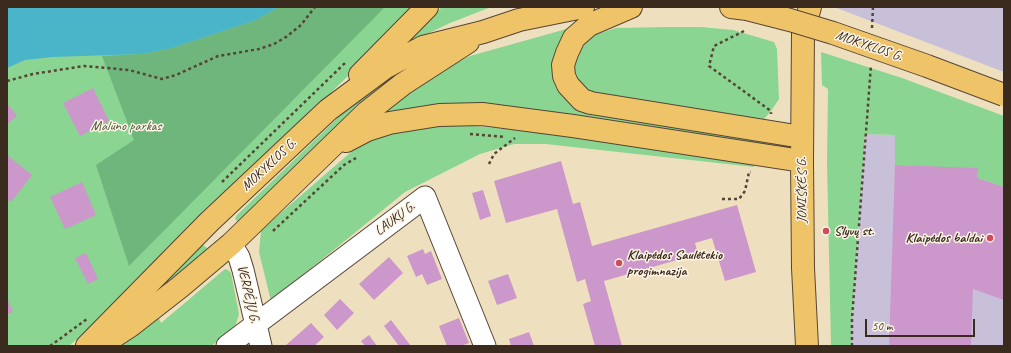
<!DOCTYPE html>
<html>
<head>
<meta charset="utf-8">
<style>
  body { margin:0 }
  #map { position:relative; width:1011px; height:353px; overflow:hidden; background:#eee0bf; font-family:Caveat,sans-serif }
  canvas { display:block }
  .frame { position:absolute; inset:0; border:8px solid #3b2a1e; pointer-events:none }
  .scale { position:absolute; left:865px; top:319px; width:110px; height:18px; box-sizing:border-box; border:2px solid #3b2a1e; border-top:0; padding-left:5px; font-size:12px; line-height:14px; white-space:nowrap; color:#3b2a1e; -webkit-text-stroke:3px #fcf5e5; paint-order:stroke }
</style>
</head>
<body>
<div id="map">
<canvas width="1011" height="353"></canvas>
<div class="frame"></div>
<div class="scale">50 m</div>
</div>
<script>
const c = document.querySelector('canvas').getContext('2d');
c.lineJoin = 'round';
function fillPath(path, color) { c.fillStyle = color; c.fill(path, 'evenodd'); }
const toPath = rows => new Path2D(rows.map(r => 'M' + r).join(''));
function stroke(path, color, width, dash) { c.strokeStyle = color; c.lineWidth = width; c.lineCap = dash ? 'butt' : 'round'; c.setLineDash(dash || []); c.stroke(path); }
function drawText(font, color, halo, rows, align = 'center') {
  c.font = font + ' Caveat,sans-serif'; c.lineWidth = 3; c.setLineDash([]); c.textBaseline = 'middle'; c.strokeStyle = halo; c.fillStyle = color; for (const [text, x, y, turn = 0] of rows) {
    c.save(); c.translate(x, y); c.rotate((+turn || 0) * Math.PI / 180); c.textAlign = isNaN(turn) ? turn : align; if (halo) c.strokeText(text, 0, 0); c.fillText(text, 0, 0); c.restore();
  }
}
fillPath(toPath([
  [834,7,1004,7,1004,72],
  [865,134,896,135,895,165,978,168,1004,187,1004,346,852,346,852,319]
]), '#c8c0d8');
fillPath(toPath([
  [7,7,418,7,107,313,69,346,7,346],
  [442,7,491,7,450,23,408,43,421,27],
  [668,27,701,27,733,30,774,42,777,49,779,99,771,111,764,119,595,98,574,80,572,59,575,50,594,35,616,28],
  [570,28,561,40,555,54,562,89,768,139,767,144,549,115,383,116,382,109,429,77,470,56],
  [821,52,902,78,1004,116,1004,187,977,178,978,169,895,165,895,135,865,134,852,319,852,346,831,346,827,163,828,89,822,85],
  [414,65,377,89,238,222,235,219,237,215,348,108,388,76],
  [446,123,515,130,752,161,754,167,546,144,514,144,480,154,405,192,271,301,259,252,261,230,366,139],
  [200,243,207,248,207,251,142,307,138,304],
  [225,269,228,270,231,273,239,314,234,330,211,346,121,346,158,316,161,323]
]), '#8ad592');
fillPath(toPath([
  [279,7,385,7,129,266,96,165,134,140,102,56,142,54,172,48,256,20]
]), '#6fb67c');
fillPath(toPath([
  [7,7,279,7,256,20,172,48,142,54,52,57,25,60,7,68]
]), '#4ab4c8');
fillPath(toPath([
  [93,88,109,121,80,136,63,103],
  [7,103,17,116,7,124],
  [7,155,32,175,11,202,7,199],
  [561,161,573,204,580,202,592,246,737,205,756,272,725,281,712,238,695,243,698,254,604,281,622,346,595,346,583,304,591,301,585,279,577,282,557,209,506,223,494,181],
  [895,165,978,168,977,178,1004,187,1004,300,973,289,971,346,889,346],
  [82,182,96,215,65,229,50,197],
  [483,190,491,216,480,220,472,193],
  [423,249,425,254,431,251,442,279,427,285,422,274,416,277,407,256],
  [86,253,98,279,88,284,75,258],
  [389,257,403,273,374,300,359,284],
  [508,274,517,298,497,305,488,281],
  [7,298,13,312,7,314],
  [340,299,354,313,337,330,324,315],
  [459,318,469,343,461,346,447,346,439,326],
  [391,320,411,346,399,346,384,326],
  [311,323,324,337,314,346,288,346,286,345],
  [529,332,534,346,511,346,509,339],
  [369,335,377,346,365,346,361,341]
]), '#cc97ca');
const minor = toPath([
  [231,244,239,257,243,270,261,346],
  [227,346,425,197,485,346]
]);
const major = toPath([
  [631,7,589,25,574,38,567,53,563,65,564,76,568,85,582,100,591,103,802,137],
  [731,7,747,9],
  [360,75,427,7],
  [346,141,367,130,389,123,439,115,482,114,573,126,802,161],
  [101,345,130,326,180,287,231,244,366,113,403,84,468,42],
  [87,346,209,222,328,110,386,67,423,47,483,32,519,20,583,7],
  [807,346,803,268,802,161,803,33,810,7]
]);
stroke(minor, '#564536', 23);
stroke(major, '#564536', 24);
stroke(toPath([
  [872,28,873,7],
  [744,31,714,46,709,66,771,111,771,114],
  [7,81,33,74,84,66,129,70,162,79,176,75,218,56,259,49,274,44,286,37,301,25,315,7],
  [470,134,505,137],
  [489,164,494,154,515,138],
  [222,182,345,63],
  [722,199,739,199,745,191,749,172,751,172],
  [273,231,344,165,356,158],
  [50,346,87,319],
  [852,346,852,319,871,65]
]), '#564536', 2.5, [3, 3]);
stroke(minor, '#fff', 21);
stroke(major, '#efc469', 22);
const majorBridge = toPath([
  [747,9,790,20,833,33,927,66,1004,95]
]);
stroke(majorBridge, '#564536', 24, []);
stroke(majorBridge, '#efc469', 22);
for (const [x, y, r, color] of [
  [826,231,4,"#d1495b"],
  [990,238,4,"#d1495b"],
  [619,263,4,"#d1495b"]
]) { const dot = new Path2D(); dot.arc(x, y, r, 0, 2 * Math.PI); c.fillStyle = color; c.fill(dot); stroke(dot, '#fcf5e5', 1.5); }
drawText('14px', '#3b2a1e', '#fcf5e5', [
  ["MOKYKLOS G.",869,46,19],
  ["MOKYKLOS G.",269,165,-43],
  ["JONIŠKĖS G.",802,190,-90],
  ["LAUKŲ G.",395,219,-37],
  ["VERPĖJŲ G.",248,294,77]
]);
drawText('14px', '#4f553b', '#fcf5e5', [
  ["Malūno parkas",126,126]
]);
drawText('bold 14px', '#3b2a1e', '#fcf5e5', [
  ["Slyvų st.",834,231],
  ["Klaipėdos baldai",982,238,"right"],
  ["Klaipėdos Saulėtekio",627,255],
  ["progimnazija",627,271]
], 'left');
</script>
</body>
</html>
